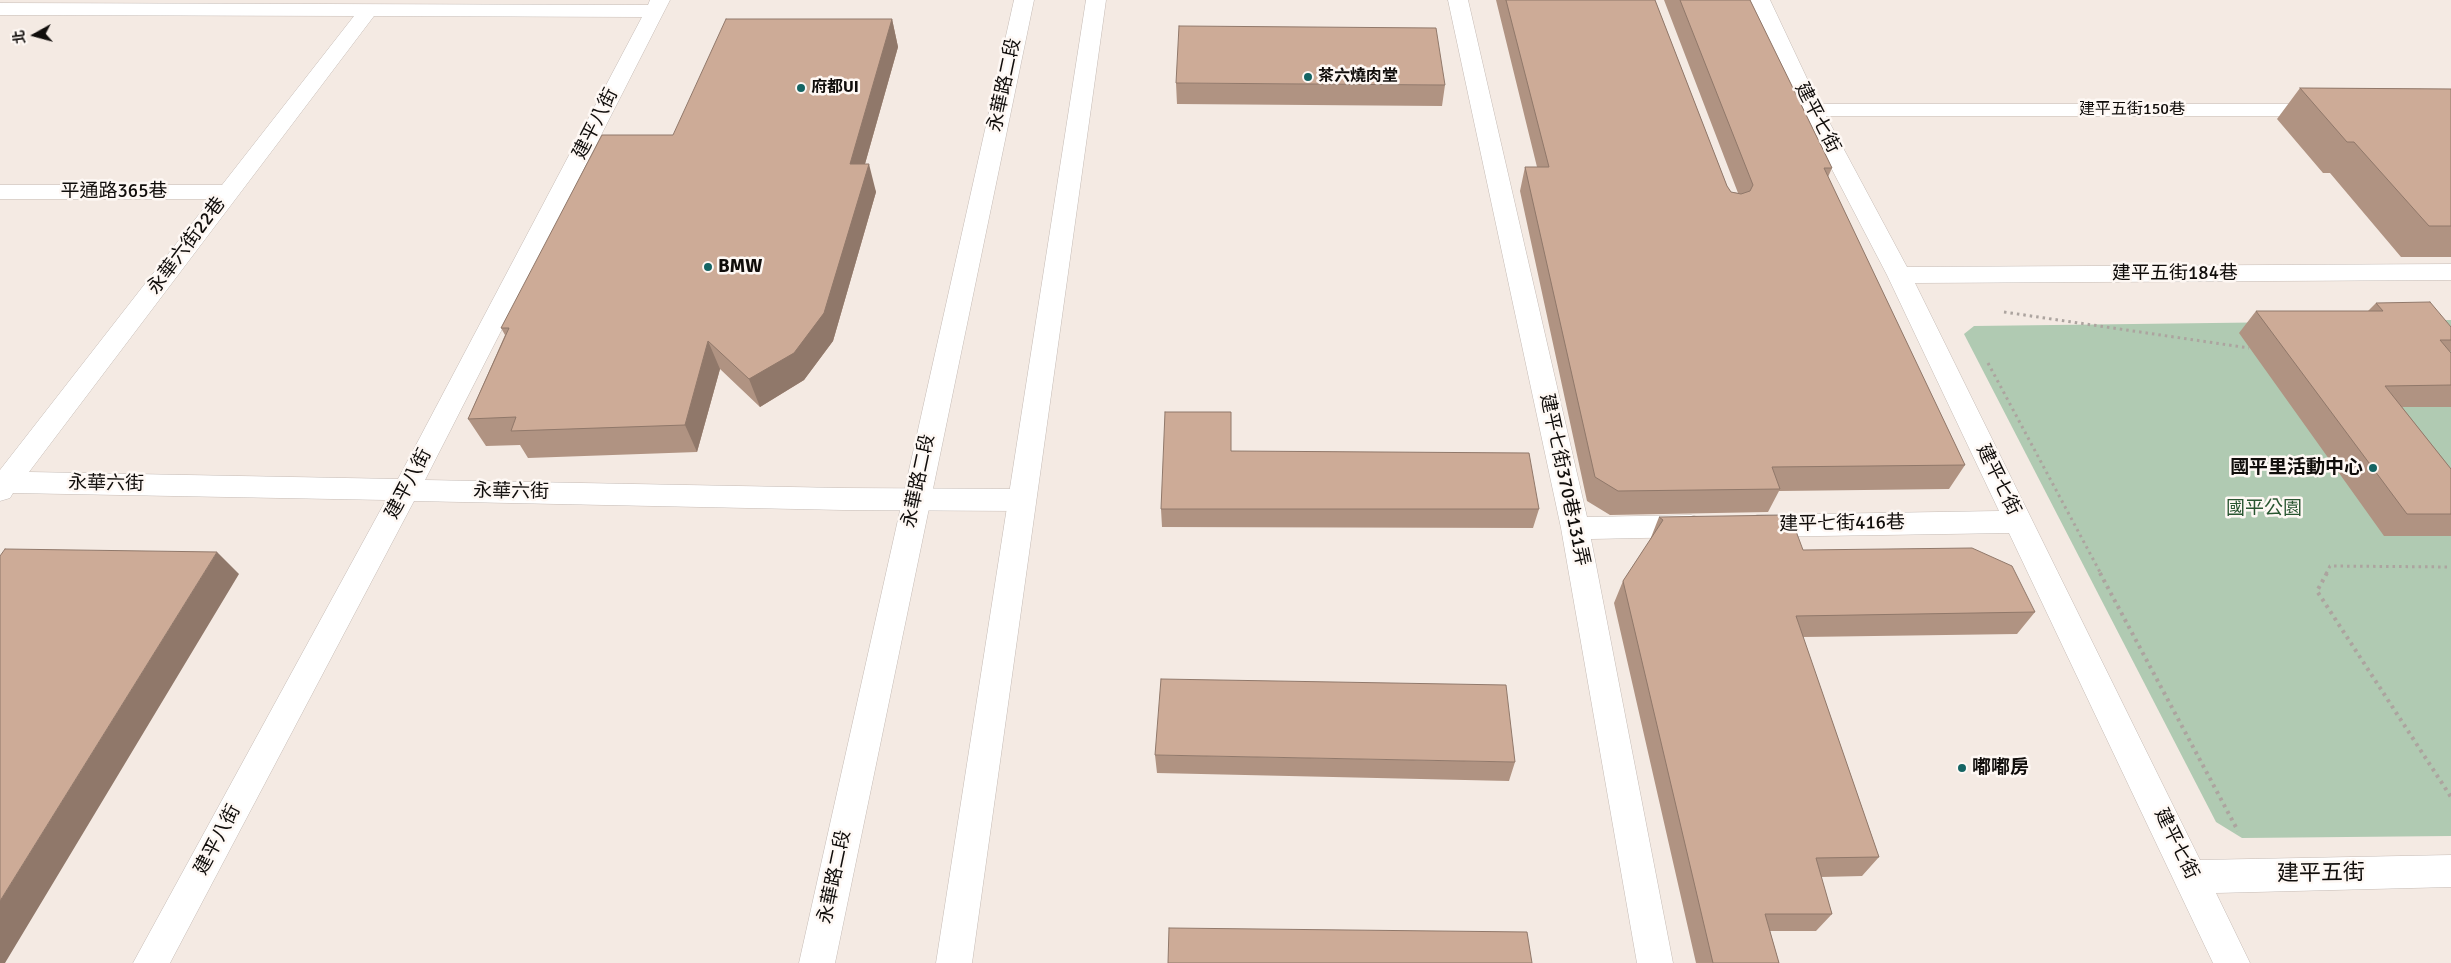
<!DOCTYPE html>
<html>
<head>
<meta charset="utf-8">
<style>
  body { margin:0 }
  #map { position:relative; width:2451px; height:963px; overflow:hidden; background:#f4eae3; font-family:Signika,"Noto Sans TC",sans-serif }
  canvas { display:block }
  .north { position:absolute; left:10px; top:10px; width:50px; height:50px; -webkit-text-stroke:4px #fef8f4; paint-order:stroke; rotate:263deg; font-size:14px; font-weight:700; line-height:20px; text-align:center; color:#100d0b }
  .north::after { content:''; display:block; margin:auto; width:18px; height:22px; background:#100d0b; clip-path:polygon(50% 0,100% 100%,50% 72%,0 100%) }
</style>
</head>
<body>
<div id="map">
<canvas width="2451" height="963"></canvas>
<div class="north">北</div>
</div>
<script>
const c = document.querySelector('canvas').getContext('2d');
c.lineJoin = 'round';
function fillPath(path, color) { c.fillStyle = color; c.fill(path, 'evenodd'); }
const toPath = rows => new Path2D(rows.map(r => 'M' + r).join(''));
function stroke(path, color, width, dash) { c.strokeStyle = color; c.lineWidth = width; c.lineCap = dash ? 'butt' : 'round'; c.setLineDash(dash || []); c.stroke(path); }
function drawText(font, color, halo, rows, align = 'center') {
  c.font = font + ' Signika,"Noto Sans TC",sans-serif'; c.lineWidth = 5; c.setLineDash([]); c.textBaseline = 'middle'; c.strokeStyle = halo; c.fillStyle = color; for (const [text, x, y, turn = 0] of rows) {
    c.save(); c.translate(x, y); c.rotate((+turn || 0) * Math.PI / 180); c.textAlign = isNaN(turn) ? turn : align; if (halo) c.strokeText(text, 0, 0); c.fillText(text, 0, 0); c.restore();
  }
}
fillPath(toPath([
  [2451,320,2451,836,2242,838,2216,822,1964,334,1974,326]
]), '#b0cab2');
const minor = toPath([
  [650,0,670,0,425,480,843,488,1022,489,1032,492,1036,500,1032,508,1022,511,843,510,414,501,170,963,133,963,386,500,13,493,10,498,0,501,0,470,211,199,0,199,0,185,222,185,354,16,0,15,0,3,648,5,650,0],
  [374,16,642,17,398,479,29,472,374,16],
  [1448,0,1468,0,1587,517,1691,515,1701,518,1705,526,1701,534,1691,537,1591,539,1673,963,1637,963,1561,528,1448,0],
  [1750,0,1770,0,1819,104,2321,104,2328,106,2332,110,2328,114,2321,116,1826,116,1907,267,2451,264,2451,280,1915,283,2200,860,2451,855,2451,887,2216,893,2250,963,2213,963,2009,533,1757,537,1747,534,1743,526,1747,518,1757,515,1999,511,1887,275,1801,110,1750,0]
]);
const tertiary = toPath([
  [1014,0,1034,0,835,963,799,963,1014,0],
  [1086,0,1106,0,972,963,936,963,1086,0]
]);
stroke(minor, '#c5bbb5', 1);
stroke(tertiary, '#c5bbb5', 1);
stroke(toPath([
  [2004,312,2249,348],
  [1988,363,2101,574],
  [2326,574,2330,566,2451,567]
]), '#aca49f', 3, [2.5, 4]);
stroke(toPath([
  [2100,573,2238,831],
  [2327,573,2317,591,2451,797]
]), '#aca49f', 4, [3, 4.5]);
fillPath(minor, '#fff');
fillPath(tertiary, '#fff');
fillPath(toPath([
  [1496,0,1655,0,1727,186,1731,192,1738,193,1664,0,1750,0,1832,168,1828,177,1965,465,1949,489,1779,491,1768,512,1610,515,1587,501,1520,191,1525,167,1537,167],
  [892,19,898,47,865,164,876,192,833,341,804,380,760,407,720,369,697,452,528,458,520,445,486,446,468,419,505,335,501,328],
  [1176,83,1445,85,1442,106,1177,104],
  [2300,88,2451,89,2451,257,2401,257,2330,173,2323,173,2277,119],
  [2376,303,2451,327,2451,351,2450,352,2451,353,2451,407,2402,407,2451,469,2451,536,2384,536,2239,333,2256,311,2368,311],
  [1231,451,1539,509,1533,528,1162,527,1161,509],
  [1659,517,1803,550,2035,612,2017,634,1803,637,1879,857,1862,876,1821,877,1832,914,1816,931,1770,931,1779,963,1696,963,1614,603,1623,581,1650,540],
  [1155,755,1515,762,1509,781,1157,773]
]), '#b09382');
fillPath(toPath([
  [892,19,898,47,857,192,850,164],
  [869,164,876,192,833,341,804,380,760,407,749,379],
  [708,341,720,369,697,452,685,425],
  [217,552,239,574,5,963,0,963,0,901]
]), '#90786a');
const building = toPath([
  [1506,0,1655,0,1727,186,1731,192,1741,194,1750,191,1753,185,1680,0,1750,0,1832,168,1824,168,1965,465,1772,467,1780,489,1618,491,1595,477,1525,167,1549,167,1506,0],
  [726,19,892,19,850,164,869,164,824,313,794,353,749,379,708,341,685,425,511,431,516,417,468,419,509,328,501,328,602,135,673,135,726,19],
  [1179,26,1436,28,1445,85,1176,83,1179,26],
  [2300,88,2451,89,2451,226,2429,226,2354,142,2347,142,2300,88],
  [2430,302,2451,327,2451,340,2440,340,2451,353,2451,385,2385,386,2451,469,2451,514,2407,514,2256,311,2383,311,2376,303,2430,302],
  [1165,412,1231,412,1231,451,1529,453,1539,509,1161,509,1165,412],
  [1790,515,1803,550,1972,548,2012,566,2035,612,1796,616,1879,857,1816,858,1832,914,1765,914,1779,963,1713,963,1623,581,1663,520,1659,517,1790,515],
  [5,549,217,552,0,901,0,556,5,549],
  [1161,679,1506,685,1515,762,1155,755,1161,679],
  [1169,928,1527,932,1532,963,1168,963,1169,928]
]);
fillPath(building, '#cdab97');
stroke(building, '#90786a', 1);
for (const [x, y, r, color] of [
  [1308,77,5,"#156463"],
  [801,88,5,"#156463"],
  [708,267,5,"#156463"],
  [2373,468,5,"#156463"],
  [1962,768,5,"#156463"]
]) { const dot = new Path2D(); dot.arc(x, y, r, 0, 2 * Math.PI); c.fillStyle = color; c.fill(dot); stroke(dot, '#fef8f4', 2); }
drawText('bold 16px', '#100d0b', '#fef8f4', [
  ["茶六燒肉堂",1318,77],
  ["府都UI",811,88]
], 'left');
drawText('16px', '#100d0b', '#fef8f4', [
  ["建平五街150巷",2132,110]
]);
drawText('19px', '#100d0b', '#fef8f4', [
  ["永華路二段",1005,85,-78],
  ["建平七街",1817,118,63],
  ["建平八街",596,124,-63],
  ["平通路365巷",114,192],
  ["永華六街22巷",187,246,-53],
  ["建平五街184巷",2175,274],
  ["建平七街370巷131弄",1564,480,78],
  ["建平七街",1998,480,64],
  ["永華路二段",919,481,-78],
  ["永華六街",106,484,1],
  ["建平八街",409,484,-62],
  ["永華六街",511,492,1],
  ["建平七街416巷",1842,524,-1],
  ["建平八街",218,840,-62],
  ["建平七街",2176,844,64],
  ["永華路二段",835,877,-78]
]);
drawText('bold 19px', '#100d0b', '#fef8f4', [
  ["BMW",718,267],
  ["國平里活動中心",2363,468,"right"],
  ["嘟嘟房",1972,768]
], 'left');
drawText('19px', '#295631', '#fef8f4', [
  ["國平公園",2264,509]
]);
drawText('22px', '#100d0b', '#fef8f4', [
  ["建平五街",2321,874,-1]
]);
</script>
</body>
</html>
